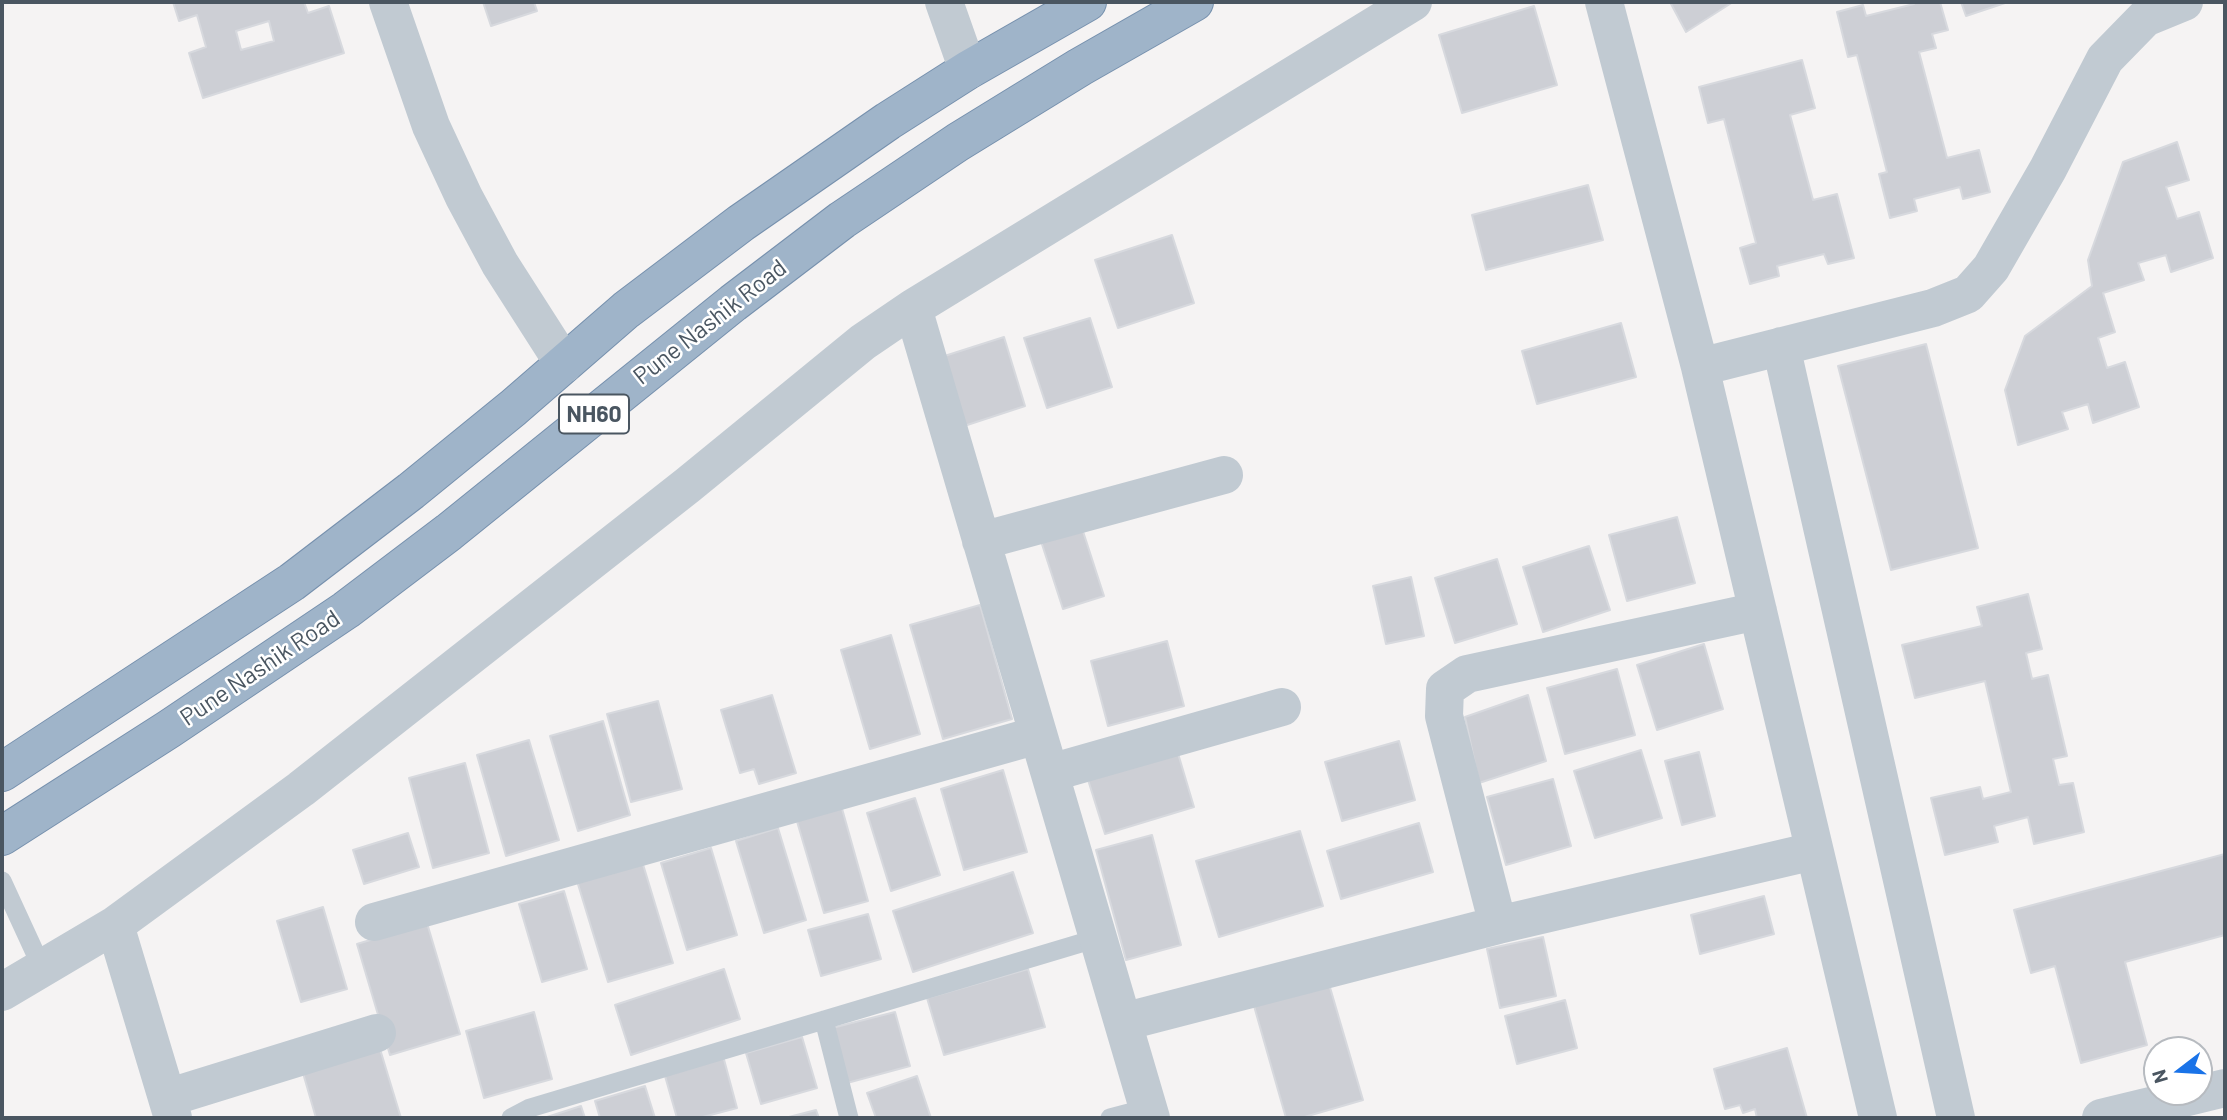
<!DOCTYPE html>
<html>
<head>
<meta charset="utf-8">
<style>
  body { margin:0 }
  #map { position:relative; width:2227px; height:1120px; overflow:hidden; background:#f5f3f3; font-family:Barlow,sans-serif }
  canvas { display:block }
  .frame { position:absolute; inset:0; border:4px solid #4a5661; pointer-events:none }
  .north { position:absolute; left:2143px; top:1036px; width:70px; height:70px; box-sizing:border-box; background:#fff; border:2px solid #b7bbc0; border-radius:50%; rotate:253deg; font-size:19px; font-weight:700; line-height:28px; text-align:center; color:#4a5661 }
  .north::after { content:''; display:block; margin:auto; width:24px; height:32px; background:#1a73e8; clip-path:polygon(50% 0,100% 100%,50% 72%,0 100%) }
</style>
</head>
<body>
<div id="map">
<canvas width="2227" height="1120"></canvas>
<div class="frame"></div>
<div class="north">N</div>
</div>
<script>
const c = document.querySelector('canvas').getContext('2d');
c.lineJoin = 'round';
function fillPath(path, color) { c.fillStyle = color; c.fill(path, 'evenodd'); }
const toPath = rows => new Path2D(rows.map(r => 'M' + r).join(''));
function stroke(path, color, width, dash) { c.strokeStyle = color; c.lineWidth = width; c.lineCap = dash ? 'butt' : 'round'; c.setLineDash(dash || []); c.stroke(path); }
function drawText(font, color, halo, rows, align = 'center') {
  c.font = font + ' Barlow,sans-serif'; c.lineWidth = 5; c.setLineDash([]); c.textBaseline = 'middle'; c.strokeStyle = halo; c.fillStyle = color; for (const [text, x, y, turn = 0] of rows) {
    c.save(); c.translate(x, y); c.rotate((+turn || 0) * Math.PI / 180); c.textAlign = isNaN(turn) ? turn : align; if (halo) c.strokeText(text, 0, 0); c.fillText(text, 0, 0); c.restore();
  }
}
const building = toPath([
  [173,2,304,2,308,13,329,6,344,53,203,98,189,53,206,47,197,15,179,21,173,2],
  [269,21,274,41,241,50,236,31,269,21],
  [483,2,534,2,537,11,491,26,483,2],
  [1670,2,1733,2,1686,32,1670,2],
  [1913,2,1940,2,1948,30,1932,34,1936,48,1919,52,1947,158,1979,150,1990,192,1963,199,1960,187,1914,199,1917,211,1890,218,1879,174,1887,172,1857,55,1848,57,1837,12,1863,5,1866,16,1914,4,1913,2],
  [1961,2,2008,2,1966,16,1961,2],
  [1534,6,1557,85,1462,113,1439,35,1534,6],
  [1802,60,1815,108,1790,115,1813,200,1837,194,1854,258,1828,264,1824,254,1777,266,1779,276,1750,284,1740,248,1756,243,1724,119,1708,123,1699,87,1802,60],
  [2177,142,2189,180,2166,187,2177,219,2199,212,2213,258,2171,272,2166,255,2138,263,2144,280,2103,293,2115,332,2098,338,2107,368,2125,362,2139,407,2093,423,2088,404,2062,412,2068,429,2018,445,2005,390,2025,336,2092,286,2088,260,2123,162,2177,142],
  [1588,185,1603,240,1486,270,1472,215,1588,185],
  [1172,235,1194,303,1118,328,1095,260,1172,235],
  [1090,318,1112,387,1047,408,1024,338,1090,318],
  [1621,323,1636,377,1537,404,1522,351,1621,323],
  [1004,337,1025,406,955,429,932,360,1004,337],
  [1926,344,1978,548,1891,570,1838,366,1926,344],
  [1677,517,1695,583,1627,601,1609,535,1677,517],
  [1080,522,1104,596,1063,609,1039,535,1080,522],
  [1589,546,1610,610,1543,632,1523,567,1589,546],
  [1497,559,1517,624,1455,643,1435,578,1497,559],
  [1411,577,1424,636,1386,644,1373,586,1411,577],
  [2028,594,2042,649,2026,653,2032,679,2048,675,2067,756,2053,759,2059,785,2073,783,2084,832,2034,844,2028,817,1994,826,1998,842,1945,855,1931,798,1980,787,1983,799,2011,792,1985,681,1915,698,1902,645,1982,626,1977,607,2028,594],
  [980,605,1012,719,943,739,910,625,980,605],
  [891,635,920,734,870,749,841,650,891,635],
  [1167,641,1184,706,1108,726,1091,661,1167,641],
  [1704,644,1723,709,1657,730,1637,665,1704,644],
  [1617,669,1635,735,1565,754,1547,688,1617,669],
  [772,695,796,773,759,784,754,769,740,773,721,710,772,695],
  [1528,695,1546,761,1479,783,1465,717,1528,695],
  [658,701,682,789,631,802,607,714,658,701],
  [603,721,630,815,578,831,550,736,603,721],
  [529,740,559,840,506,856,477,755,529,740],
  [1174,740,1194,807,1105,834,1084,767,1174,740],
  [1399,741,1415,800,1342,821,1325,762,1399,741],
  [1641,750,1662,818,1595,838,1574,771,1641,750],
  [1699,752,1715,816,1682,825,1665,761,1699,752],
  [465,763,489,853,433,868,409,778,465,763],
  [1003,770,1027,852,964,870,941,789,1003,770],
  [1553,779,1571,846,1506,865,1487,797,1553,779],
  [915,798,940,875,891,891,867,813,915,798],
  [841,805,868,901,824,913,796,818,841,805],
  [1419,823,1433,872,1341,899,1327,851,1419,823],
  [778,828,806,920,764,933,736,841,778,828],
  [1300,831,1323,906,1219,937,1196,861,1300,831],
  [408,833,419,867,364,884,353,850,408,833],
  [1152,835,1181,945,1126,960,1096,850,1152,835],
  [711,848,737,935,687,950,661,863,711,848],
  [2225,854,2225,935,2125,962,2147,1045,2081,1063,2055,966,2031,973,2014,910,2225,854],
  [642,861,673,963,608,982,577,881,642,861],
  [1013,872,1033,933,913,972,893,911,1013,872],
  [564,891,587,969,542,982,519,904,564,891],
  [1764,896,1774,934,1700,954,1691,915,1764,896],
  [323,907,347,989,301,1002,277,921,323,907],
  [868,914,881,959,821,976,808,930,868,914],
  [427,923,460,1034,390,1055,357,944,427,923],
  [1543,937,1556,996,1500,1008,1487,949,1543,937],
  [724,969,740,1019,631,1055,615,1005,724,969],
  [1028,969,1045,1027,944,1055,927,998,1028,969],
  [1329,984,1363,1100,1301,1118,1286,1118,1254,1006,1329,984],
  [1565,1000,1577,1048,1517,1064,1505,1016,1565,1000],
  [534,1012,552,1079,484,1098,466,1031,534,1012],
  [895,1012,910,1066,847,1083,832,1028,895,1012],
  [802,1037,817,1088,761,1104,746,1053,802,1037],
  [1787,1048,1807,1118,1757,1118,1755,1109,1743,1113,1740,1105,1725,1109,1714,1069,1787,1048],
  [380,1049,401,1118,316,1118,303,1073,380,1049],
  [722,1052,737,1108,699,1118,677,1118,663,1069,722,1052],
  [917,1076,931,1118,876,1118,867,1093,917,1076],
  [645,1086,655,1118,600,1118,595,1101,645,1086],
  [581,1106,585,1118,544,1118,581,1106],
  [816,1110,819,1118,785,1118,816,1110]
]);
fillPath(building, '#cdcfd5');
stroke(building, '#d7d9de', 2);
const trunk = toPath([
  [2,772,292,582,411,491,513,408,626,310,741,223,888,121,968,70,1087,2],
  [2,836,169,729,346,610,449,532,733,303,842,220,958,142,1080,67,1194,2]
]);
stroke(trunk, '#7690ad', 40);
stroke(toPath([
  [2,881,42,968],
  [824,1020,849,1118],
  [511,1118,530,1108,1098,938],
  [1110,1118,1148,1108]
]), '#c1cad2', 19);
stroke(toPath([
  [388,2,431,126,464,197,500,264,564,364],
  [1604,2,1700,367,1878,1118],
  [913,308,1151,1118],
  [1781,346,1956,1118],
  [1700,367,1933,308,1968,294,1991,268,2048,169,2105,59,2145,18,2184,2],
  [981,541,1224,475],
  [1050,773,1282,707],
  [374,922,1038,735],
  [115,925,173,1118],
  [1498,925,1444,716,1445,689,1467,674,1758,611],
  [2,992,115,925,301,789,688,485,863,342,913,308,1413,2],
  [1123,1022,1498,925,1814,851],
  [167,1098,377,1033],
  [2101,1118,2225,1088]
]), '#c1cad2', 38);
stroke(toPath([
  [944,2,968,70]
]), '#c1cad2', 38);
stroke(trunk, '#9fb4c9', 38);
for (const [x, y, w] of [
  [594,414,70]
]) { const box = new Path2D(); box.roundRect(x - w / 2, y - 19.5, w, 39, 5); c.fillStyle = '#fff'; c.fill(box); stroke(box, '#4a5661', 2); }
drawText('bold 23px', '#4a5661', null, [
  ["NH60",594,414]
]);
drawText('24px', '#4a5661', '#fff', [
  ["Pune Nashik Road",710,322,-38],
  ["Pune Nashik Road",260,668,-34]
]);
</script>
</body>
</html>
